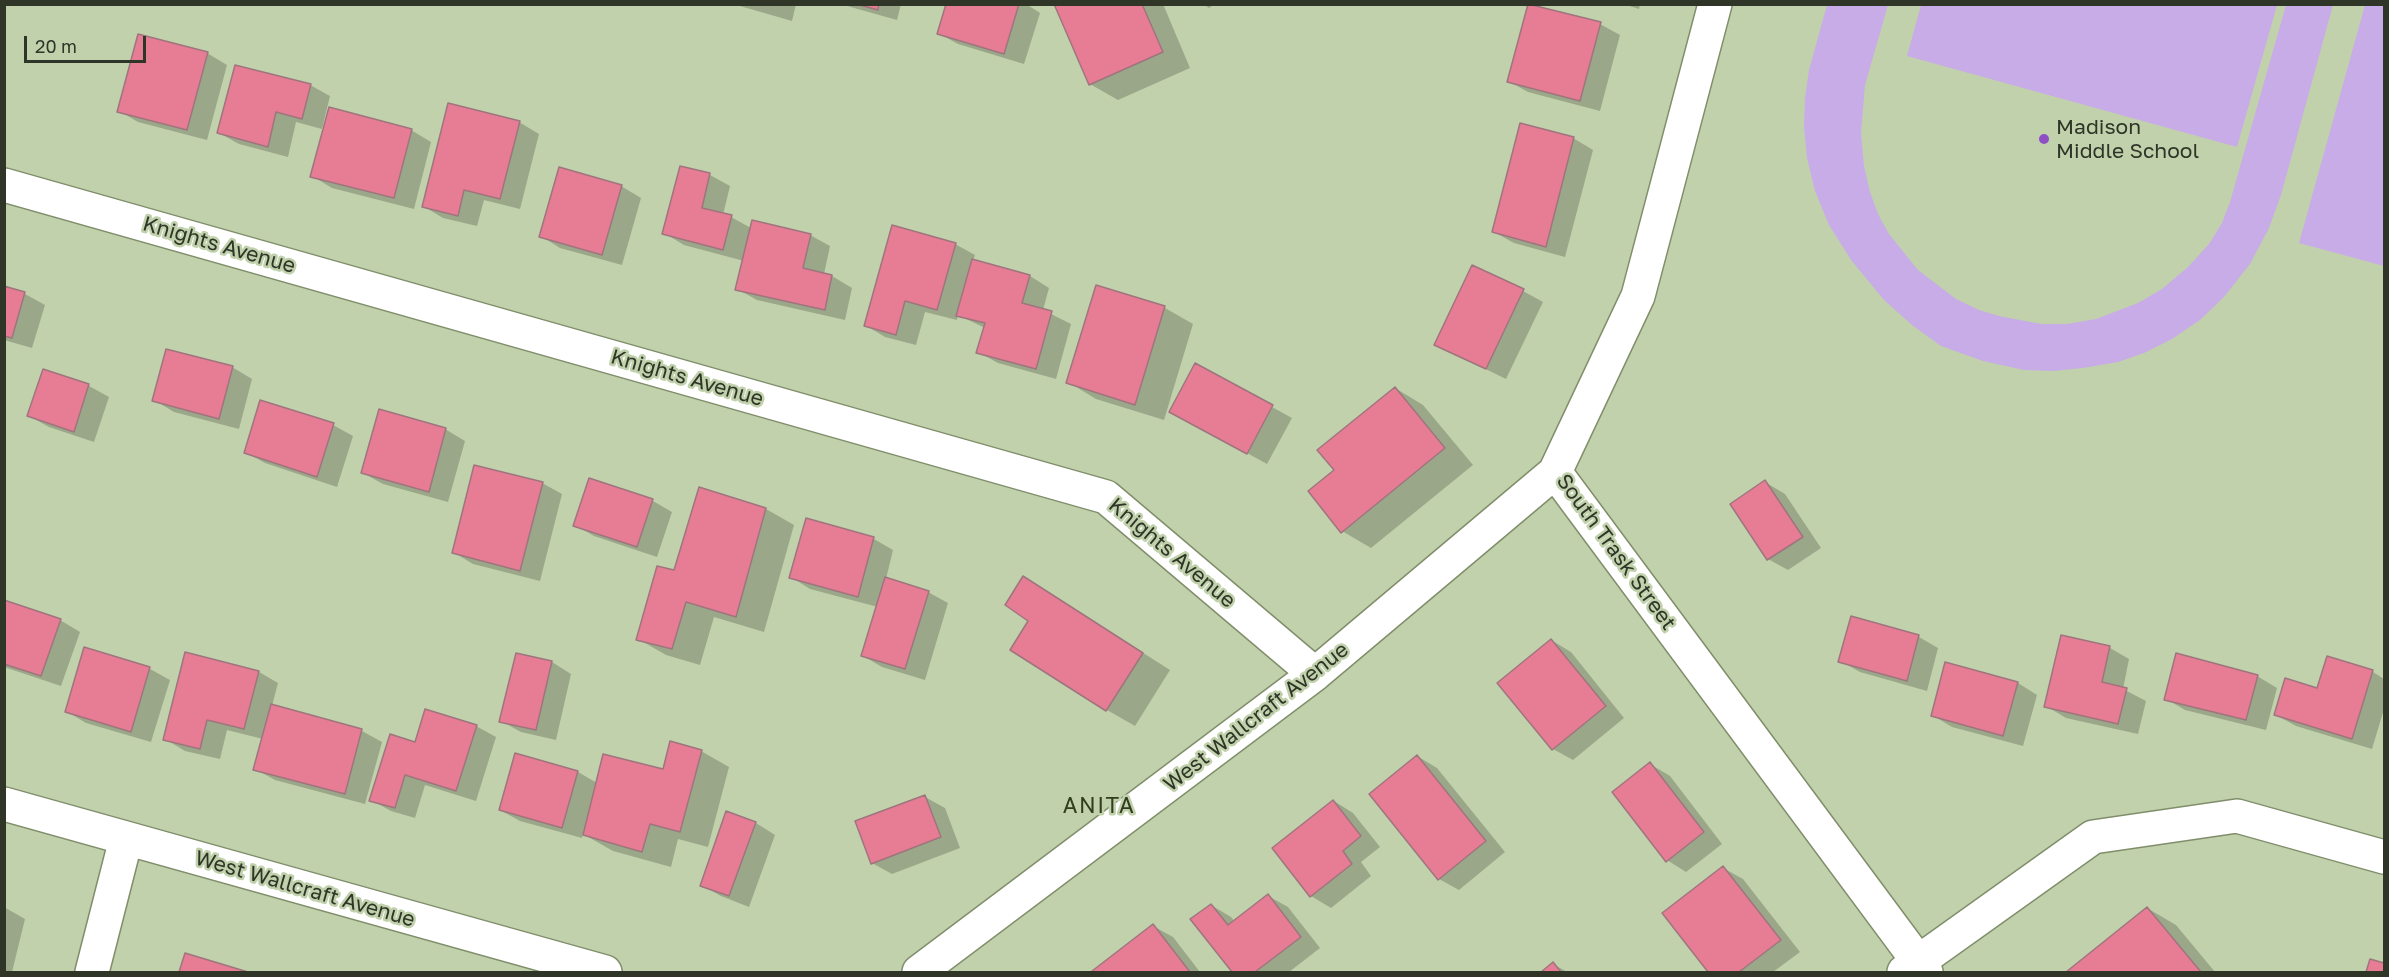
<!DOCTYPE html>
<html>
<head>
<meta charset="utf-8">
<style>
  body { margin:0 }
  #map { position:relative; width:2389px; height:977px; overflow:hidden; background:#c1d1ac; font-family:"Golos Text",sans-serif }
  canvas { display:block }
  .frame { position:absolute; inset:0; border:6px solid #2f3527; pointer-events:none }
  .scale { position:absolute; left:24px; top:36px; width:122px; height:27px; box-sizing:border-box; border:3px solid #2f3527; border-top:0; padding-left:8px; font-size:18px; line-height:21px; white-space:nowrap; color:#2f3527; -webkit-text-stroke:4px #c1d1ac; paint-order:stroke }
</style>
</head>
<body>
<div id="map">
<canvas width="2389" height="977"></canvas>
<div class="frame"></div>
<div class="scale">20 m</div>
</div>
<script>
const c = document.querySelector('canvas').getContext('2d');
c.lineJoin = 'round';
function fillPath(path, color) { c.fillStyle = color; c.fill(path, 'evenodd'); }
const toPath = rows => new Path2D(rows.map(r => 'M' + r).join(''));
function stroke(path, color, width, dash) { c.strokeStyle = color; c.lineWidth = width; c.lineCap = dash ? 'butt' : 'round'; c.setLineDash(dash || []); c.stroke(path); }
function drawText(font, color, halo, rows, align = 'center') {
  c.font = font + ' "Golos Text",sans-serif'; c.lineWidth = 5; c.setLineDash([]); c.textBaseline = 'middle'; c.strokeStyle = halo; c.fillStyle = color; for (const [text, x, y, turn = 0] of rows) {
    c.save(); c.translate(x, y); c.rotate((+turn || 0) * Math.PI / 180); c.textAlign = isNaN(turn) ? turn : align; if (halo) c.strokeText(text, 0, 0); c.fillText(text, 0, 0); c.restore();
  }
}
fillPath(toPath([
  [1827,5,1888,5,1865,85,1861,133,1864,166,1870,192,1878,214,1889,234,1918,270,1956,299,1979,310,1999,316,2041,324,2067,324,2096,319,2138,303,2162,289,2188,267,2209,244,2222,223,2230,202,2286,5,2333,5,2281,195,2269,228,2250,264,2224,297,2200,320,2172,339,2144,353,2118,362,2083,368,2053,371,2024,370,1983,361,1941,346,1912,325,1884,300,1851,260,1829,225,1815,191,1807,158,1804,127,1805,98,1809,70],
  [1921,5,1921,4,2277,5,2237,147,1907,56],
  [2365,5,2384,5,2384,266,2299,243]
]), '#c8ace7');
fillPath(toPath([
  [733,4,796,4,792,21],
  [840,4,901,4,897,20],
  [947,4,1026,4,1040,13,1024,64,958,44,938,33],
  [1055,4,1163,4,1190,68,1118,100,1090,84],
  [1203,4,1214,4,1209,8],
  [1623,4,1640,4,1639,9],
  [1600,24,1620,35,1600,111,1528,92,1508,81],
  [207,53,227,65,207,140,138,122,119,111],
  [310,85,330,96,322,129,296,122,288,157,239,144,219,133],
  [519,122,539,134,520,209,484,200,477,226,443,218,423,206],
  [411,130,431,142,414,209,332,188,312,176],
  [1573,138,1593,150,1565,257,1514,243,1494,232],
  [681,168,710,175,730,186,723,215,731,217,751,228,810,235,830,246,824,274,832,276,852,288,845,320,757,300,737,289,744,261,684,245,664,233],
  [621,186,641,198,622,265,560,248,541,236],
  [955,244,975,255,973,261,1030,276,1049,288,1043,310,1071,324,1056,379,998,363,978,352,985,328,958,315,957,320,925,312,916,345,885,337,865,325],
  [4,287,25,294,45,305,32,348,4,340],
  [1097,287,1165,308,1193,324,1164,420,1096,399,1068,382],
  [1523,291,1543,302,1506,379,1436,345],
  [1196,365,1292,418,1267,464,1191,422],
  [232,367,252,379,239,429,174,412,154,400],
  [44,371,89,386,109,397,94,442,49,427,29,416],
  [1395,388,1423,405,1473,465,1371,548,1342,531,1336,470],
  [333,425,353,436,337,487,265,463,245,452],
  [445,429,465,441,448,502,383,484,363,473],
  [590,480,653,501,672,512,657,557,594,536,575,525],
  [1765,482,1785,494,1821,548,1788,570,1768,559],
  [542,483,562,494,540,581,473,564,453,552],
  [700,489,766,509,794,525,764,632,714,617,700,665,666,655,638,639,675,572],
  [807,520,874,539,893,550,886,579,928,592,948,603,925,680,882,667,863,656,878,607,810,589,791,577],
  [1052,595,1170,670,1135,726,1107,710],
  [4,602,60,620,80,632,61,686,4,667],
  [1919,637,1938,648,1927,691,1860,672,1840,661],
  [2062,637,2110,648,2129,659,2123,689,2146,701,2138,734,2066,718,2046,706],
  [1551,640,1571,652,1624,718,1573,760,1553,749],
  [85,649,150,669,170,680,151,742,86,723,66,711],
  [2328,658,2373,672,2384,679,2384,709,2372,749,2296,726,2276,715,2318,690],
  [552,662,571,674,556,740,521,732,501,721],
  [259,672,278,683,272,706,362,731,382,742,365,804,275,780,255,769,263,739,227,730,220,759,185,751,165,739],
  [2257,676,2277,688,2266,730,2185,710,2166,699],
  [2018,683,2037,695,2023,746,1952,727,1932,715],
  [476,726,496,737,476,801,425,785,415,818,391,811,371,800,416,743],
  [701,751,729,767,708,847,678,839,671,867,613,851,583,834,582,838,520,821,500,810,578,772,597,783,664,771],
  [1417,756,1437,768,1505,852,1459,890,1439,879],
  [1650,764,1670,776,1722,844,1686,872,1667,860],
  [925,797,945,808,960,848,892,874,872,863],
  [1334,801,1353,813,1380,847,1361,862,1371,876,1331,908,1311,896,1274,848],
  [756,823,775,835,749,907,721,896,701,885],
  [1723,868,1743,879,1800,952,1773,972,1710,972,1664,913],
  [1268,896,1288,907,1320,948,1289,972,1234,972,1192,920,1211,905,1231,917,1235,922],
  [4,907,25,919,12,972,4,972],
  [2147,908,2176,925,2215,972,2068,972],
  [1153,926,1173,937,1200,972,1095,972],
  [186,955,243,972,180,972],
  [1553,964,1567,972,1543,972]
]), '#0003');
const building = toPath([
  [856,4,879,4,878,10,856,4],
  [946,4,1019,4,1004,54,937,34,946,4],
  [1054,4,1142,4,1163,52,1089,85,1054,4],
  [1528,4,1601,22,1580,101,1507,82,1528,4],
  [138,34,208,52,187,130,117,112,138,34],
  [235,65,311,84,302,119,276,112,268,147,217,133,235,65],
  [448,103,520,121,500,199,464,190,458,216,422,207,448,103],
  [329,107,412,129,394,198,310,177,329,107],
  [1520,123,1574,137,1546,247,1492,232,1520,123],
  [680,166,710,173,702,208,732,215,723,250,662,234,680,166],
  [559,167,622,185,602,255,539,237,559,167],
  [752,220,811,234,803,268,832,275,825,310,735,290,752,220],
  [892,225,956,243,937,310,905,301,896,335,864,326,892,225],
  [972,259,1030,275,1022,303,1052,311,1036,369,976,353,985,323,956,316,972,259],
  [1472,265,1524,289,1486,369,1434,345,1472,265],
  [1096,285,1165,306,1135,405,1066,383,1096,285],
  [4,286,25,292,12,338,4,336,4,286],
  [166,349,233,366,219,419,152,401,166,349],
  [1195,363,1273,405,1247,454,1169,412,1195,363],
  [43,369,89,384,74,432,27,416,43,369],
  [1395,387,1445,448,1341,533,1308,491,1334,470,1317,450,1395,387],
  [260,400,334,423,317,477,244,453,260,400],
  [379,409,446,428,429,492,361,473,379,409],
  [474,465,543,482,520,571,452,553,474,465],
  [589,478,653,499,637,547,573,526,589,478],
  [1765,480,1803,537,1767,560,1730,504,1765,480],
  [699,487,766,508,736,617,686,602,672,649,636,640,657,566,674,570,699,487],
  [806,518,874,537,858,597,789,578,806,518],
  [1023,576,1143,653,1106,711,1010,650,1028,621,1005,605,1023,576],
  [885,577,929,591,905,669,861,656,885,577],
  [4,600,61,619,41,676,4,664,4,600],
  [1851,616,1919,635,1907,681,1838,662,1851,616],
  [2061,635,2110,646,2102,682,2127,688,2118,724,2044,707,2061,635],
  [1551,639,1606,706,1552,750,1497,683,1551,639],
  [84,647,150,667,131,732,65,712,84,647],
  [185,652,259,671,244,729,207,720,200,749,163,740,185,652],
  [516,653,552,661,536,730,499,722,516,653],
  [2176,653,2258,675,2246,720,2164,700,2176,653],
  [2327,656,2373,670,2352,739,2274,715,2285,678,2317,688,2327,656],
  [1945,662,2018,682,2003,736,1931,716,1945,662],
  [271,704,362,729,345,794,253,770,271,704],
  [425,709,477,725,456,791,405,775,395,808,369,801,390,734,415,742,425,709],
  [670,741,702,750,680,832,650,824,642,852,583,835,603,754,663,769,670,741],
  [515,753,578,771,562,828,499,810,515,753],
  [1417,755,1486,841,1438,880,1369,794,1417,755],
  [1650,762,1704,832,1666,862,1612,792,1650,762],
  [925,795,941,837,871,864,855,821,925,795],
  [1333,800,1361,836,1343,851,1352,864,1310,897,1272,848,1333,800],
  [726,811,756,822,729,896,700,886,726,811],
  [1723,866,1781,940,1739,972,1708,972,1662,913,1723,866],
  [1268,894,1301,937,1255,972,1232,972,1190,919,1211,904,1228,925,1268,894],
  [2147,907,2201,972,2066,972,2147,907],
  [1153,924,1190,972,1093,972,1092,971,1153,924],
  [185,953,248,972,179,972,185,953],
  [2370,959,2384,963,2384,972,2366,972,2370,959],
  [1553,962,1561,972,1541,972,1553,962]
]);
fillPath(building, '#e77c95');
stroke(building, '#9f757d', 1.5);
const minor = toPath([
  [4,185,1106,497,1315,674],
  [1555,472,1926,972],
  [4,804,605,972],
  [92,972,126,839],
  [919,972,1315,674,1555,472,1638,296,1715,4],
  [1904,972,2093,837,2237,816,2384,857]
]);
stroke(minor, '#808e6b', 36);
stroke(minor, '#fff', 33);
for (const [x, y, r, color] of [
  [2044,139,6,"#8e4ec4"]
]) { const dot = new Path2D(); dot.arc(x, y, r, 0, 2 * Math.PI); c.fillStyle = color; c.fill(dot); stroke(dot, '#c1d1ac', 2); }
drawText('21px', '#2f3527', '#c1d1ac', [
  ["Madison",2056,127],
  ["Middle School",2056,151]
], 'left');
drawText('21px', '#2f3527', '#c1d1ac', [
  ["Knights Avenue",219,245,16],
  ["Knights Avenue",687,378,16],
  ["South Trask Street",1616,552,54],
  ["Knights Avenue",1172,553,40],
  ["West Wallcraft Avenue",1256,717,-38],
  ["West Wallcraft Avenue",305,889,16]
]);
c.letterSpacing = '1.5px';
drawText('22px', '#313d1e', '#c1d1ac', [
  ["ANITA",1099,806]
]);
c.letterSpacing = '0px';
</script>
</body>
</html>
